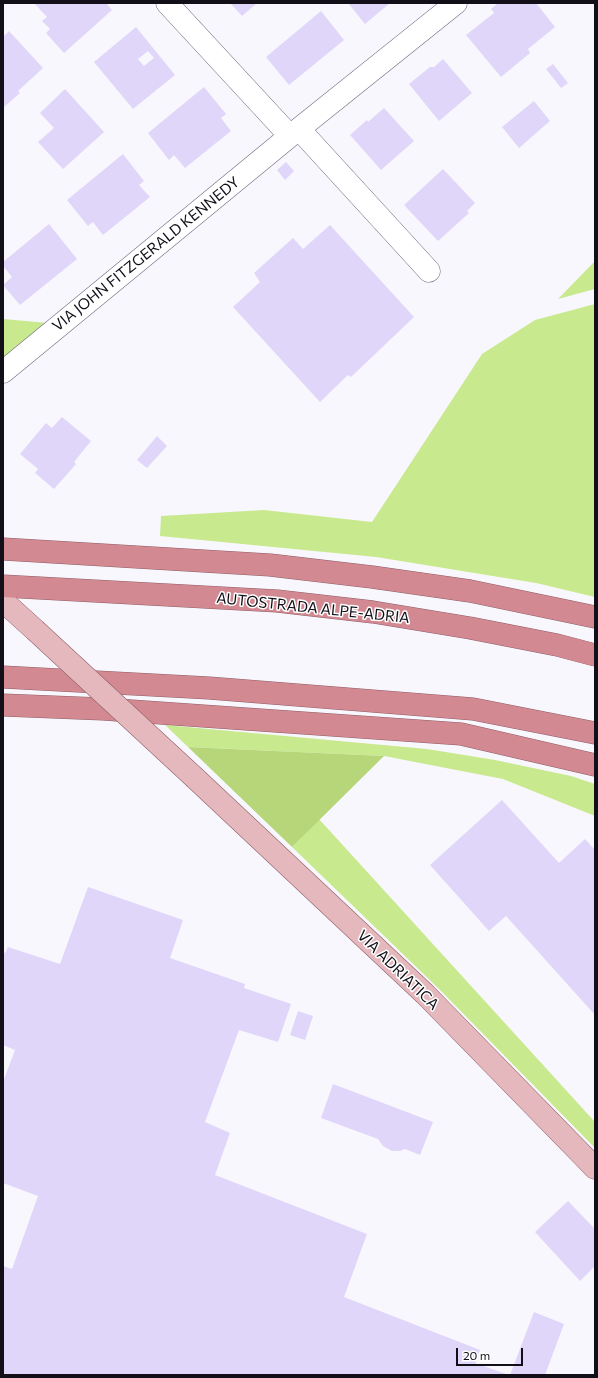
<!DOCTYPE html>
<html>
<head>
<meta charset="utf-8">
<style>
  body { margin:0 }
  #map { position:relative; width:598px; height:1378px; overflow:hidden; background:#f8f7fd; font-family:Commissioner,sans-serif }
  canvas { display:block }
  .frame { position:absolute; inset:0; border:4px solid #120f18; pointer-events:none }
  .scale { position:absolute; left:456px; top:1348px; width:67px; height:18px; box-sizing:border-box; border:2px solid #120f18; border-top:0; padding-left:5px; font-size:12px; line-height:14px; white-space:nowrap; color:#120f18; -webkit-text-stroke:3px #fff; paint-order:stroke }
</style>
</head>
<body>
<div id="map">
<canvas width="598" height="1378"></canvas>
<div class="frame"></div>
<div class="scale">20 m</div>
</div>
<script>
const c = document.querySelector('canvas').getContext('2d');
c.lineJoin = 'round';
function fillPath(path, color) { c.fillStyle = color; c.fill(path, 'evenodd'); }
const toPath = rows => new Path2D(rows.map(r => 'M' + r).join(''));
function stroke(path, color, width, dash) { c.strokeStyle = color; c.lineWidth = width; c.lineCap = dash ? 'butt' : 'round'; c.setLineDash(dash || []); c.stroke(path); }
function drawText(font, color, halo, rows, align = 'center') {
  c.font = font + ' Commissioner,sans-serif'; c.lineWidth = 3; c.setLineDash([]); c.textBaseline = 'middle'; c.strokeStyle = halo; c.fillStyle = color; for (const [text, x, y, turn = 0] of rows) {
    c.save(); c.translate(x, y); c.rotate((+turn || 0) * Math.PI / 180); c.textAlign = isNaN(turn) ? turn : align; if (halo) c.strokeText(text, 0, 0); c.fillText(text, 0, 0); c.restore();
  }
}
fillPath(toPath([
  [595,261,595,289,558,299],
  [595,304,595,597,536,583,376,557,160,536,161,516,264,510,372,522,482,354,535,320],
  [3,319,48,323,3,360],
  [165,725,427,749,495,760,571,776,595,784,595,816,503,779,384,756,188,747],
  [319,819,595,1122,595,1148,439,989,292,847]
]), '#c9e98e');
fillPath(toPath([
  [188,747,384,756,292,847]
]), '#b6d679');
fillPath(toPath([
  [34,3,106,3,112,10,64,53,46,33,50,29,42,21,47,17],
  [230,3,257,3,242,16],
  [348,3,390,3,365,24],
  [498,3,536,3,555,27,528,49,530,53,501,77,466,35,494,13,491,9],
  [321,11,344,40,289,85,266,57],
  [136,27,175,75,133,109,94,62],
  [148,51,154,58,144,66,138,59],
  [9,31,43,68,18,91,20,93,4,107,3,106,3,37],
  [443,59,472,93,439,121,409,84,430,67,434,67],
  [553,64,568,83,561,88,546,69],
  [204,87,226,114,221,118,231,131,185,168,174,155,169,160,148,133],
  [65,89,104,132,63,169,38,142,54,128,40,113],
  [534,101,550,121,519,148,502,127],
  [384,108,414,141,381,170,350,135,367,120,368,122],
  [123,154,144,181,139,185,150,197,103,235,93,222,88,226,67,200],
  [286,162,294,171,285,180,277,170],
  [443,169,475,203,467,211,469,213,438,241,404,205],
  [49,224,77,259,20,305,3,285,12,277,3,266,3,262],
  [330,225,414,317,351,377,348,375,320,402,233,307,260,282,254,273,293,238,303,249],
  [62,417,91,441,74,462,76,464,54,489,35,473,38,469,20,454,46,423,52,428],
  [157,436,167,446,147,468,137,460],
  [502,800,559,863,585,839,595,850,595,1015,506,916,489,931,430,865],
  [88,887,183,920,170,958,245,984,244,988,291,1004,278,1042,239,1030,205,1122,230,1133,215,1175,367,1234,344,1297,480,1350,475,1363,509,1375,3,1375,3,1266,12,1269,38,1196,3,1183,3,1082,15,1050,3,1045,3,952,5,953,8,947,60,964],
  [298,1011,313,1016,305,1040,290,1035],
  [333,1084,433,1122,420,1155,405,1149,400,1151,392,1151,383,1146,378,1139,321,1118],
  [568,1201,595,1229,595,1266,580,1281,535,1232],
  [534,1312,564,1324,545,1375,510,1375]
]), '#e0d6fa');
const street = toPath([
  [167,3,290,136],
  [299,129,429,271],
  [3,372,290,136,456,3]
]);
const primary = toPath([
  [3,601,35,630],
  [195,778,425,994,595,1168]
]);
const highway = toPath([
  [3,549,270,565,372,577,470,591,595,617],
  [3,586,277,601,373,612,470,628,557,645,595,655],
  [3,677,209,688,473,709,595,733],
  [3,705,103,709,461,734,595,765]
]);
stroke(street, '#6f6881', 23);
stroke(primary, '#8f5e67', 23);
stroke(highway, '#8f5e67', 23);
stroke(street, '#fff', 22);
stroke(primary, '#e5b8bd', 22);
stroke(highway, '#d38991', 22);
const primaryBridge = toPath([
  [35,630,195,778]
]);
stroke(primaryBridge, '#8f5e67', 23, []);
stroke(primaryBridge, '#e5b8bd', 22);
drawText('15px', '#120f18', '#fff', [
  ["VIA JOHN FITZGERALD KENNEDY",146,254,-39],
  ["AUTOSTRADA ALPE-ADRIA",313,608,6],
  ["VIA ADRIATICA",398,970,44]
]);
</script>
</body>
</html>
